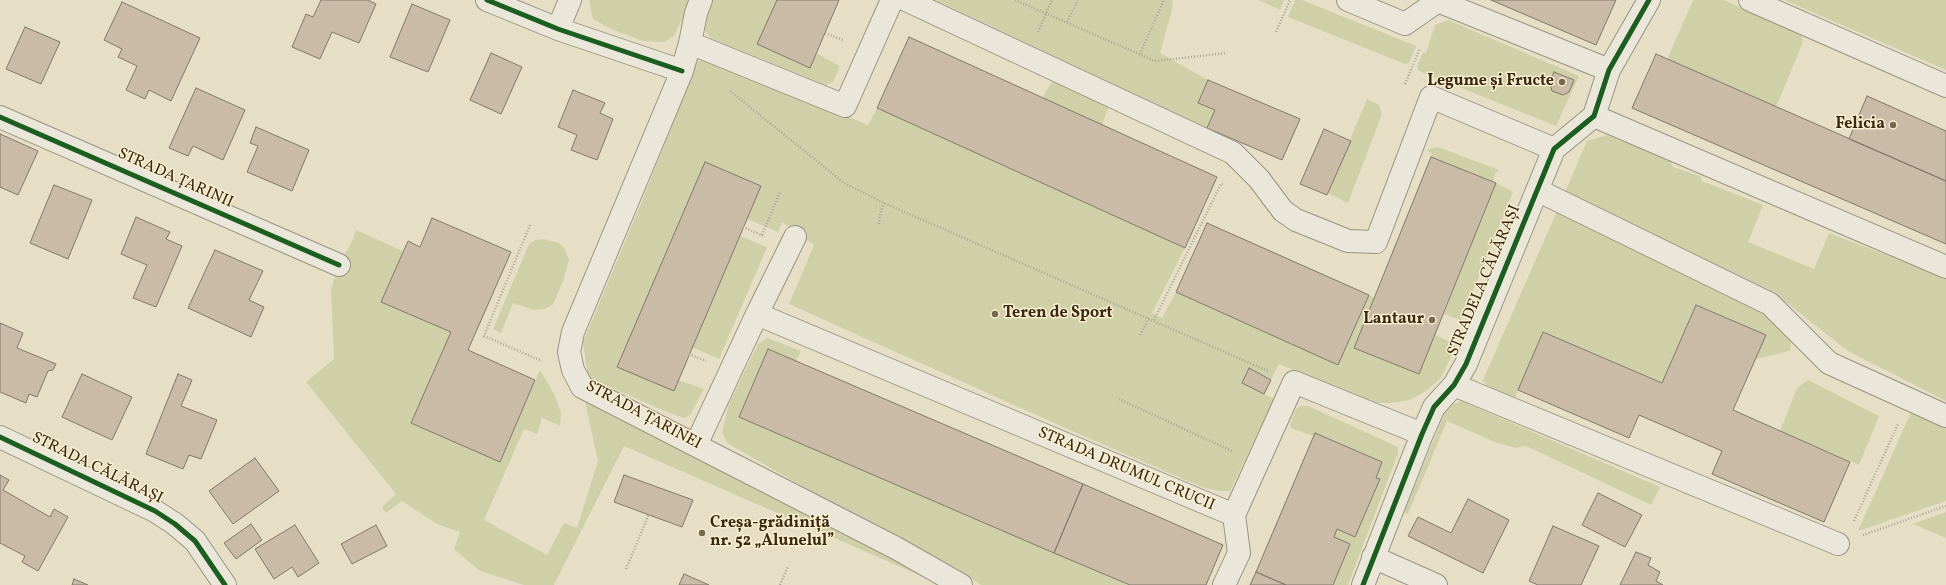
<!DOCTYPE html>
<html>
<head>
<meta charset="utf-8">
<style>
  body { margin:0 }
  canvas { display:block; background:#e6dfc6 }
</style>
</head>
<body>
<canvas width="1946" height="585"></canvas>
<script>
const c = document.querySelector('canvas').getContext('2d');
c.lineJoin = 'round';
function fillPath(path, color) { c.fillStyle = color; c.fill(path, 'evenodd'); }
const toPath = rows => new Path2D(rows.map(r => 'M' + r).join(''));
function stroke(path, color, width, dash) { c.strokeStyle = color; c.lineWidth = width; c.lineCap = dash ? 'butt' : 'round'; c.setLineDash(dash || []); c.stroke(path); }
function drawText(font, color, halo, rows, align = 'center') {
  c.font = font + ' Vollkorn,serif'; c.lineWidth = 3; c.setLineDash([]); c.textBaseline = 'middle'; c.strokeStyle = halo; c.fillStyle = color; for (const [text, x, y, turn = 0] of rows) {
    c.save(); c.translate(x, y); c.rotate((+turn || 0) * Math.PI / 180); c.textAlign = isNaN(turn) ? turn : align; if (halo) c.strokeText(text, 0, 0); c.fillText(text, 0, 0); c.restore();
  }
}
fillPath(toPath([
  [589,0,691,0,674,36,664,42,643,41,611,29,593,19],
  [712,0,777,0,757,44,810,68,816,53,840,66,833,82,826,85,710,38,705,30,704,19],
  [936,0,1172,0,1173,6,1160,53,1208,80,1198,103,1215,110,1207,128],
  [1258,0,1284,0,1280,10],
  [1295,0,1302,0,1416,46,1409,63,1405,64,1288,17],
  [1693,0,1724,0,1801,35,1803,42,1776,107,1667,60],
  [1784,0,1946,0,1946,70],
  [1448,20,1579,76,1556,126,1419,71,1417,66,1423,52,1426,53,1435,25],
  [703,57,725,65,868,125,877,108,1185,248,1152,313,1162,318,1176,292,1338,365,1369,295,1374,298,1354,348,1419,374,1435,335,1457,345,1440,379,1426,391,1410,400,1391,403,1372,403,1279,364,1264,394,1274,399,1230,491,1218,491,1202,487,1072,431,789,304,814,245,782,222,778,232,747,219,761,186,705,162,617,367,678,380,704,389,690,415,684,418,662,410,588,377,583,342,638,211,697,62],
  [1053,80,1106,103,1108,108,1102,125,1042,98],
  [1367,99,1379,105,1382,114,1348,203,1328,193],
  [1607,135,1670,161,1673,167,1700,176,1702,181,1763,205,1748,242,1814,269,1829,233,1946,278,1946,401,1848,351,1783,300,1719,271,1565,192,1587,141],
  [1438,147,1499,170,1495,174,1493,182,1431,157,1432,153,1427,151,1430,148],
  [1496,183,1513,192,1461,320,1444,314],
  [1557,211,1760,307,1787,332,1791,342,1790,351,1755,359,1765,335,1696,305,1662,383,1543,332,1513,402,1489,391,1483,380],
  [356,230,403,251,381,302,451,332,411,423,500,461,540,370,554,394,561,413,560,426,542,418,537,434,524,429,484,520,547,555,564,523,577,528,598,461,585,402,942,585,624,446,554,585,524,585,480,571,454,549,460,532,437,524,402,501,386,513,382,507,396,494,306,382,334,359,331,289,339,265,352,241],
  [740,236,767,247,719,359,692,347],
  [543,239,559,243,564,248,569,260,564,278,553,305,544,309,534,310,513,303,501,333,493,329,529,244,535,240],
  [768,338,801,351,796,361,768,349,739,417,1129,585,981,585,958,569,868,524,727,443,722,432,729,404,758,344],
  [1808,380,1879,416,1859,465,1780,431,1797,388],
  [1461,401,1660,487,1651,505,1526,446,1516,448,1495,442,1447,421,1408,514,1404,512,1447,407],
  [1300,406,1308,406,1398,447,1398,453,1348,585,1333,585,1350,544,1334,537,1337,529,1355,536,1379,479,1376,478,1382,462,1291,428,1290,424,1296,409],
  [1912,410,1946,427,1946,501,1858,531],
  [1946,512,1946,538,1913,524]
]), '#cfd0a7');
const building = toPath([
  [321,0,368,0,376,4,359,43,332,32,320,59,292,47,306,14,313,17,321,0],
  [777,0,839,0,810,68,757,44,777,0],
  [1491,0,1616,0,1596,45,1491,0],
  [122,2,200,38,171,101,149,90,145,99,126,90,137,66,118,57,122,49,104,40,122,2],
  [412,4,450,20,428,72,390,57,412,4],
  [25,27,60,42,41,84,6,69,25,27],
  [909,37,1217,177,1185,248,877,108,909,37],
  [491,53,522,67,501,114,470,100,491,53],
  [1656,54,1946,181,1946,244,1632,108,1656,54],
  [1554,72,1574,80,1569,92,1563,95,1552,91,1550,83,1554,72],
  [1208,80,1300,119,1282,160,1207,128,1215,110,1198,103,1208,80],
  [196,88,245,110,223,160,193,146,188,156,169,148,196,88],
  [573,90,605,103,600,113,613,119,597,160,571,150,577,135,558,127,573,90],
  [1867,96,1946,131,1946,181,1849,139,1867,96],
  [256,127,309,150,292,191,247,172,258,146,250,143,256,127],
  [1324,129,1351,141,1327,195,1300,184,1324,129],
  [0,134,38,151,18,195,0,187,0,134],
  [1431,157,1496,183,1419,374,1354,348,1431,157],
  [705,162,761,186,674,391,617,367,705,162],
  [54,185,92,200,68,259,30,243,54,185],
  [136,217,170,232,166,239,182,246,156,307,133,298,147,265,121,254,136,217],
  [432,218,511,252,468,350,535,380,500,462,411,423,451,332,381,302,408,241,420,247,432,218],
  [1207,223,1369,295,1338,365,1176,292,1207,223],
  [215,250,263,271,249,300,264,307,251,337,188,308,215,250],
  [1696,305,1766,335,1733,410,1850,462,1824,522,1712,474,1722,451,1639,415,1629,438,1518,390,1543,332,1662,383,1696,305],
  [0,323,23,333,17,348,56,364,53,370,48,371,37,397,29,394,26,403,0,392,0,323],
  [768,349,1083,484,1054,553,739,417,768,349],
  [1249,368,1271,380,1264,394,1242,383,1249,368],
  [82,374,132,397,112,440,62,417,82,374],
  [178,374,192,380,181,406,217,420,201,459,189,455,183,469,146,454,178,374],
  [1315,433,1382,462,1376,478,1380,479,1355,537,1337,529,1334,537,1350,544,1333,585,1286,585,1256,572,1315,433],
  [255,458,279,491,233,524,209,491,255,458],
  [0,475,9,480,3,490,50,517,54,509,68,517,38,571,22,562,25,556,0,543,0,475],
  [624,475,693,500,682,527,614,502,624,475],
  [1083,484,1223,545,1206,585,1130,585,1054,553,1083,484],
  [1598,493,1642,515,1625,547,1582,525,1598,493],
  [1468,499,1509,520,1483,573,1408,536,1418,517,1451,533,1468,499],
  [251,524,262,540,236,559,224,543,251,524],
  [295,525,319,563,298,577,292,567,274,579,255,549,295,525],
  [376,525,387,546,352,564,341,544,376,525],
  [1553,526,1599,546,1581,585,1538,585,1529,581,1553,526],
  [1636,552,1651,558,1648,565,1660,572,1656,581,1663,585,1620,585,1636,552],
  [1256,572,1286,585,1250,585,1256,572],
  [684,574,709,585,679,585,684,574],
  [74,579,88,585,72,585,74,579]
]);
fillPath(building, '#cabba6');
stroke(building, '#80796a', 1);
const minor = toPath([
  [487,0,558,29,682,71],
  [701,0,696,13,690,43,682,71,573,332,569,352,573,370,582,387,896,548,961,585],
  [906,0,1233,153,1259,179,1283,211,1296,220,1348,241,1376,242,1431,97,1554,149],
  [1348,0,1405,24,1438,1,1609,70],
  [1750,0,1946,86],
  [558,29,570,0],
  [690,43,845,106,892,0],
  [1594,116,1946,267],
  [0,117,339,265],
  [1537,190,1770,304,1829,363,1946,416],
  [795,237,757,314,1234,515,1294,382,1422,434],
  [1454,385,1838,544],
  [0,437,155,511,175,524,195,541,225,585],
  [696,445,757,314],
  [1373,557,1436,585],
  [1224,585,1239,553,1234,515],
  [1363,585,1422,434,1434,407,1454,385,1466,364,1554,149,1594,116,1609,70,1649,0]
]);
stroke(minor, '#999381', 24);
stroke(toPath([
  [1015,0,1155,61,1227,53],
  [1067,22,1078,0],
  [1038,32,1052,0],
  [1276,32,1290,0],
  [825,33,843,40],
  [1140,54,1164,0],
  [1405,84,1420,48],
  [730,91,844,183,884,203,1268,371],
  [879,224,880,215,884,203],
  [530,225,484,336,542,361],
  [743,227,764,236],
  [762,235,780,192],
  [1154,320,1221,184,1223,184],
  [1140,335,1149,318],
  [689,354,706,361],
  [1119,399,1232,451],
  [1854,521,1898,424],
  [1863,535,1946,506],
  [626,569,649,514],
  [780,585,788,566]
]), '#aaa499', 2.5, [1, 2]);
stroke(minor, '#eae7da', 22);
stroke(toPath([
  [487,0,558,29,682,71],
  [0,117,339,265],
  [0,437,155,511,175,524,195,541,225,585],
  [1363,585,1422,434,1434,407,1454,385,1466,364,1554,149,1594,116,1609,70,1649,0]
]), '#1b5e20', 5);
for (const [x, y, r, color] of [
  [1562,82,4,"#776850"],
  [1893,125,4,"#776850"],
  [995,314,4,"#776850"],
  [1432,320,4,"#776850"],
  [702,533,4,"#776850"]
]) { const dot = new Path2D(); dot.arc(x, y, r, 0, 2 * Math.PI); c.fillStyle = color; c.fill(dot); stroke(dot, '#f8efd1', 1.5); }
drawText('bold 16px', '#3b2810', '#f8efd1', [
  ["Legume și Fructe",1554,82],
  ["Felicia",1885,125],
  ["Teren de Sport",1003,314,"left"],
  ["Lantaur",1424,320],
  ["Creșa-grădiniță",710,524,"left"],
  ["nr. 52 „Alunelul”",710,542,"left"]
], 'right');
drawText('16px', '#3b2810', '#f8efd1', [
  ["STRADA ȚARINII",175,179,24],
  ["STRADELA CĂLĂRAȘI",1485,281,-67],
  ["STRADA ȚARINEI",643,416,28],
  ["STRADA CĂLĂRAȘI",97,469,26],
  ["STRADA DRUMUL CRUCII",1126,470,23]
]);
</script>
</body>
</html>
